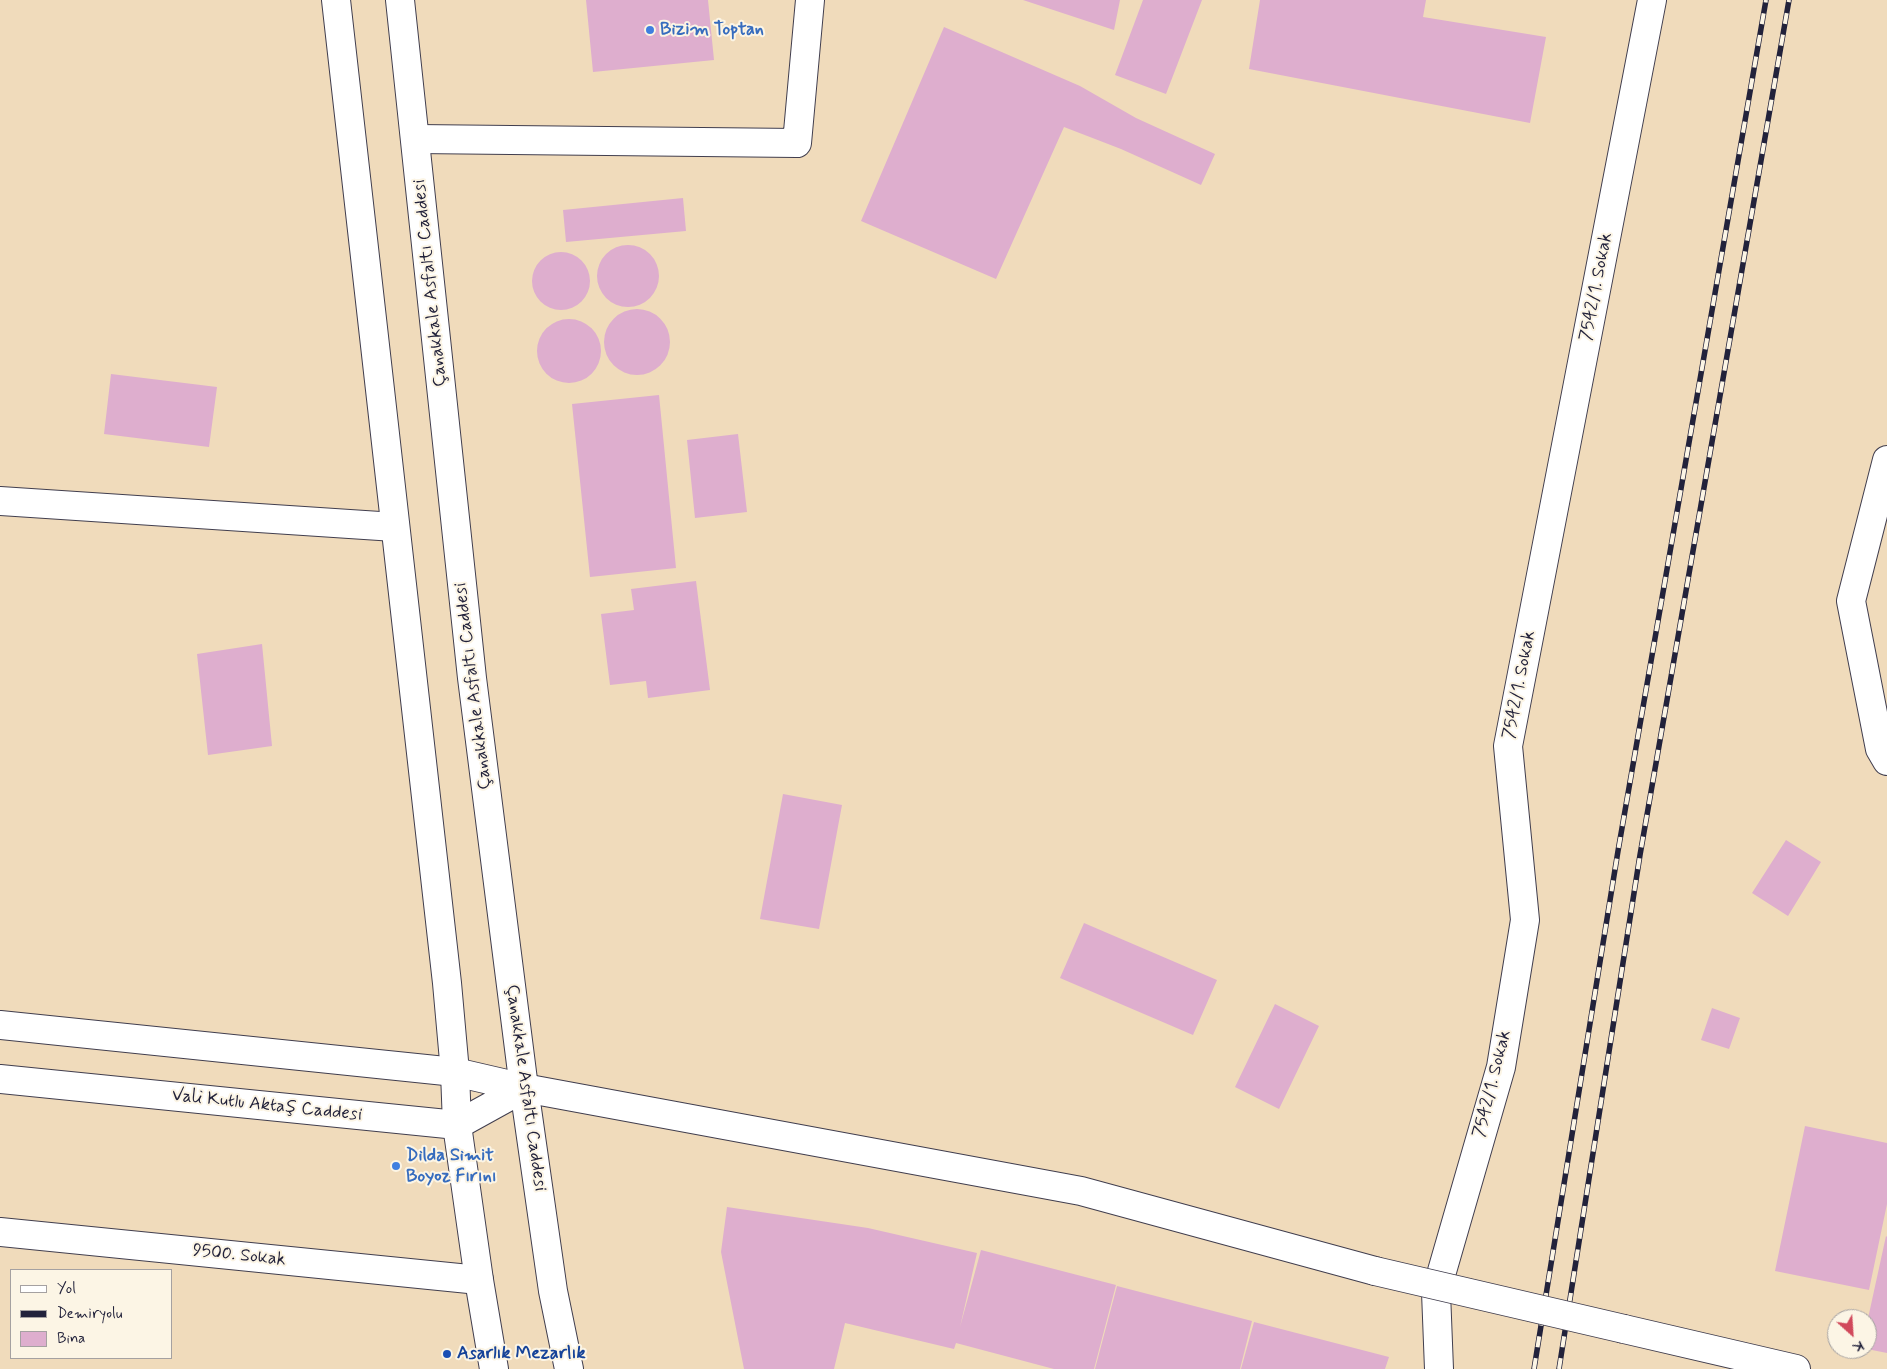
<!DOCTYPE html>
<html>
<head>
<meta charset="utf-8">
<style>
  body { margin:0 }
  #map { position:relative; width:1887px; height:1369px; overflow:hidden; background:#f0dbbb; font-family:Mynerve,sans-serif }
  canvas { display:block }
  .legend { position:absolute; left:10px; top:1269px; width:162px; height:90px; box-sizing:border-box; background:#fcf5e5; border:1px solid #a5a1a1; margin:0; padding:6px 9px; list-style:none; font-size:15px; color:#22223b }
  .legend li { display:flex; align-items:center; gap:10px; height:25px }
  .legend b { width:25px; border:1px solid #a5a1a1 }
  .north { position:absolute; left:1827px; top:1309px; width:50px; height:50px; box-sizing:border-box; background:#fcf5e5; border:1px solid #a5a1a1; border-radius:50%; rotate:154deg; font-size:14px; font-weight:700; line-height:20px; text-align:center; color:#22223b }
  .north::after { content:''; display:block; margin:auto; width:18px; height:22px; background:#d1495b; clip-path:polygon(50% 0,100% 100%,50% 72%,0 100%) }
</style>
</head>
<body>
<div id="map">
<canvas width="1887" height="1369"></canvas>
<ul class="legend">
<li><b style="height:6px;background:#fff"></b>Yol</li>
<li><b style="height:6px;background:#22223b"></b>Demiryolu</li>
<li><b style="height:14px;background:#deaece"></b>Bina</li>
</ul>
<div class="north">K</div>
</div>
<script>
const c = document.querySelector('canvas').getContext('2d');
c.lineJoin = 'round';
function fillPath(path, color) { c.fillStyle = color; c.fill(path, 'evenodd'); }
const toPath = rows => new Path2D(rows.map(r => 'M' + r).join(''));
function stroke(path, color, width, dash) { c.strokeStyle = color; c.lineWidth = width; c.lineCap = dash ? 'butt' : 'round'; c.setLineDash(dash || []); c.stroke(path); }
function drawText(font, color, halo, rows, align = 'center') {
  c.font = font + ' Mynerve,sans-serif'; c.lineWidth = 4; c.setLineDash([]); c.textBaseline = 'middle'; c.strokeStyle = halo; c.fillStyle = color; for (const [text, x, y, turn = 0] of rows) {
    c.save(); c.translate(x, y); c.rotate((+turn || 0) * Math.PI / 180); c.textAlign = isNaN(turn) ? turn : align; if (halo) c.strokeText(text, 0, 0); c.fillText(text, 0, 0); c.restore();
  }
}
fillPath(toPath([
  [586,0,708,0,714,60,593,72],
  [1023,0,1120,0,1114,30],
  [1143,0,1202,0,1166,94,1115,75],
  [1260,0,1426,0,1423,17,1546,37,1530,123,1249,69],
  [944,27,1080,86,1136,118,1215,154,1201,185,1121,149,1064,127,996,279,861,221],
  [683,198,686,231,566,242,563,210],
  '597 276a31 31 0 1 1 62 0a31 31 0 1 1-62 0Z',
  '532 281a29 29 0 1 1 58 0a29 29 0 1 1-58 0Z',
  '604 342a33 33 0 1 1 66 0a33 33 0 1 1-66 0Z',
  '537 351a32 32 0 1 1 64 0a32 32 0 1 1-64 0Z',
  [111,374,217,387,209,447,104,434],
  [659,395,676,568,590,577,572,404],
  [738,434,747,512,695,518,687,440],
  [696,581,710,690,648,698,646,681,610,685,601,614,634,610,631,589],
  [262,644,272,746,208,755,197,654],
  [783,794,842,805,819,929,760,919],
  [1786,840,1821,862,1788,916,1752,893],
  [1084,923,1217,980,1193,1035,1060,978],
  [1275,1004,1319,1026,1279,1109,1235,1087],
  [1712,1008,1740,1018,1729,1049,1701,1040],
  [1805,1126,1887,1143,1887,1204,1869,1290,1775,1271],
  [727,1207,868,1228,977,1253,960,1327,981,1250,1116,1285,1094,1369,1054,1369,956,1343,954,1349,845,1323,834,1369,744,1369,721,1252],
  [1886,1236,1887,1237,1887,1353,1867,1349,1867,1323],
  [1117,1286,1252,1321,1240,1369,1095,1369],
  [1254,1322,1389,1357,1385,1369,1241,1369]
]), '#deaece');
const minor = toPath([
  [416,139,797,143,810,0],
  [1887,460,1851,601,1880,749,1887,761],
  [0,501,395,527],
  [0,1025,455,1072,524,1088,1081,1191,1375,1271],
  [0,1079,457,1125,524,1088],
  [0,1232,479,1280],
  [1624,1329,1796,1369],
  [1439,1369,1436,1292,1501,1067,1525,920,1508,746,1652,0]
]);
const highway = toPath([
  [336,0,447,983,455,1072,457,1125,479,1280,494,1369],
  [400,0,472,678,524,1088,553,1291,569,1369]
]);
stroke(minor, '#413e4e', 30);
stroke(highway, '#413e4e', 30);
stroke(minor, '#fff', 28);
stroke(highway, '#fff', 28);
const rail = toPath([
  [1534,1369,1618,851,1766,0],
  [1559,1369,1640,855,1789,0]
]);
stroke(rail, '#22223b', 5.5);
stroke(rail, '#fcf5e5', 4, [11]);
const minorBridge = toPath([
  [1375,1271,1624,1329]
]);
stroke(minorBridge, '#413e4e', 30, []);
stroke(minorBridge, '#fff', 28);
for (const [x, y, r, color] of [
  [650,30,5,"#3f7fe0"],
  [396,1166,5,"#3f7fe0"],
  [447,1354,5,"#1a4fb4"]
]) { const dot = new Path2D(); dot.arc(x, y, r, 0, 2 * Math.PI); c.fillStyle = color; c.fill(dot); stroke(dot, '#fcf5e5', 2); }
drawText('bold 18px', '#366cbe', '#fcf5e5', [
  ["Bizim Toptan",660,30],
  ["Dilda Simit",406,1156],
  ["Boyoz Fırını",406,1177]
], 'left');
drawText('18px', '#22223b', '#fcf5e5', [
  ["Çanakkale Asfaltı Caddesi",431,283,-96],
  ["7542/1. Sokak",1597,287,-79],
  ["7542/1. Sokak",1520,685,-79],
  ["Çanakkale Asfaltı Caddesi",474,686,-97],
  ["7542/1. Sokak",1493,1084,-76],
  ["Çanakkale Asfaltı Caddesi",525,1088,82],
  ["Vali Kutlu Aktaş Caddesi",267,1106,6],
  ["9500. Sokak",239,1256,6]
]);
drawText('bold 18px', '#164399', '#fcf5e5', [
  ["Asarlık Mezarlık",457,1354]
], 'left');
</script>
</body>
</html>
